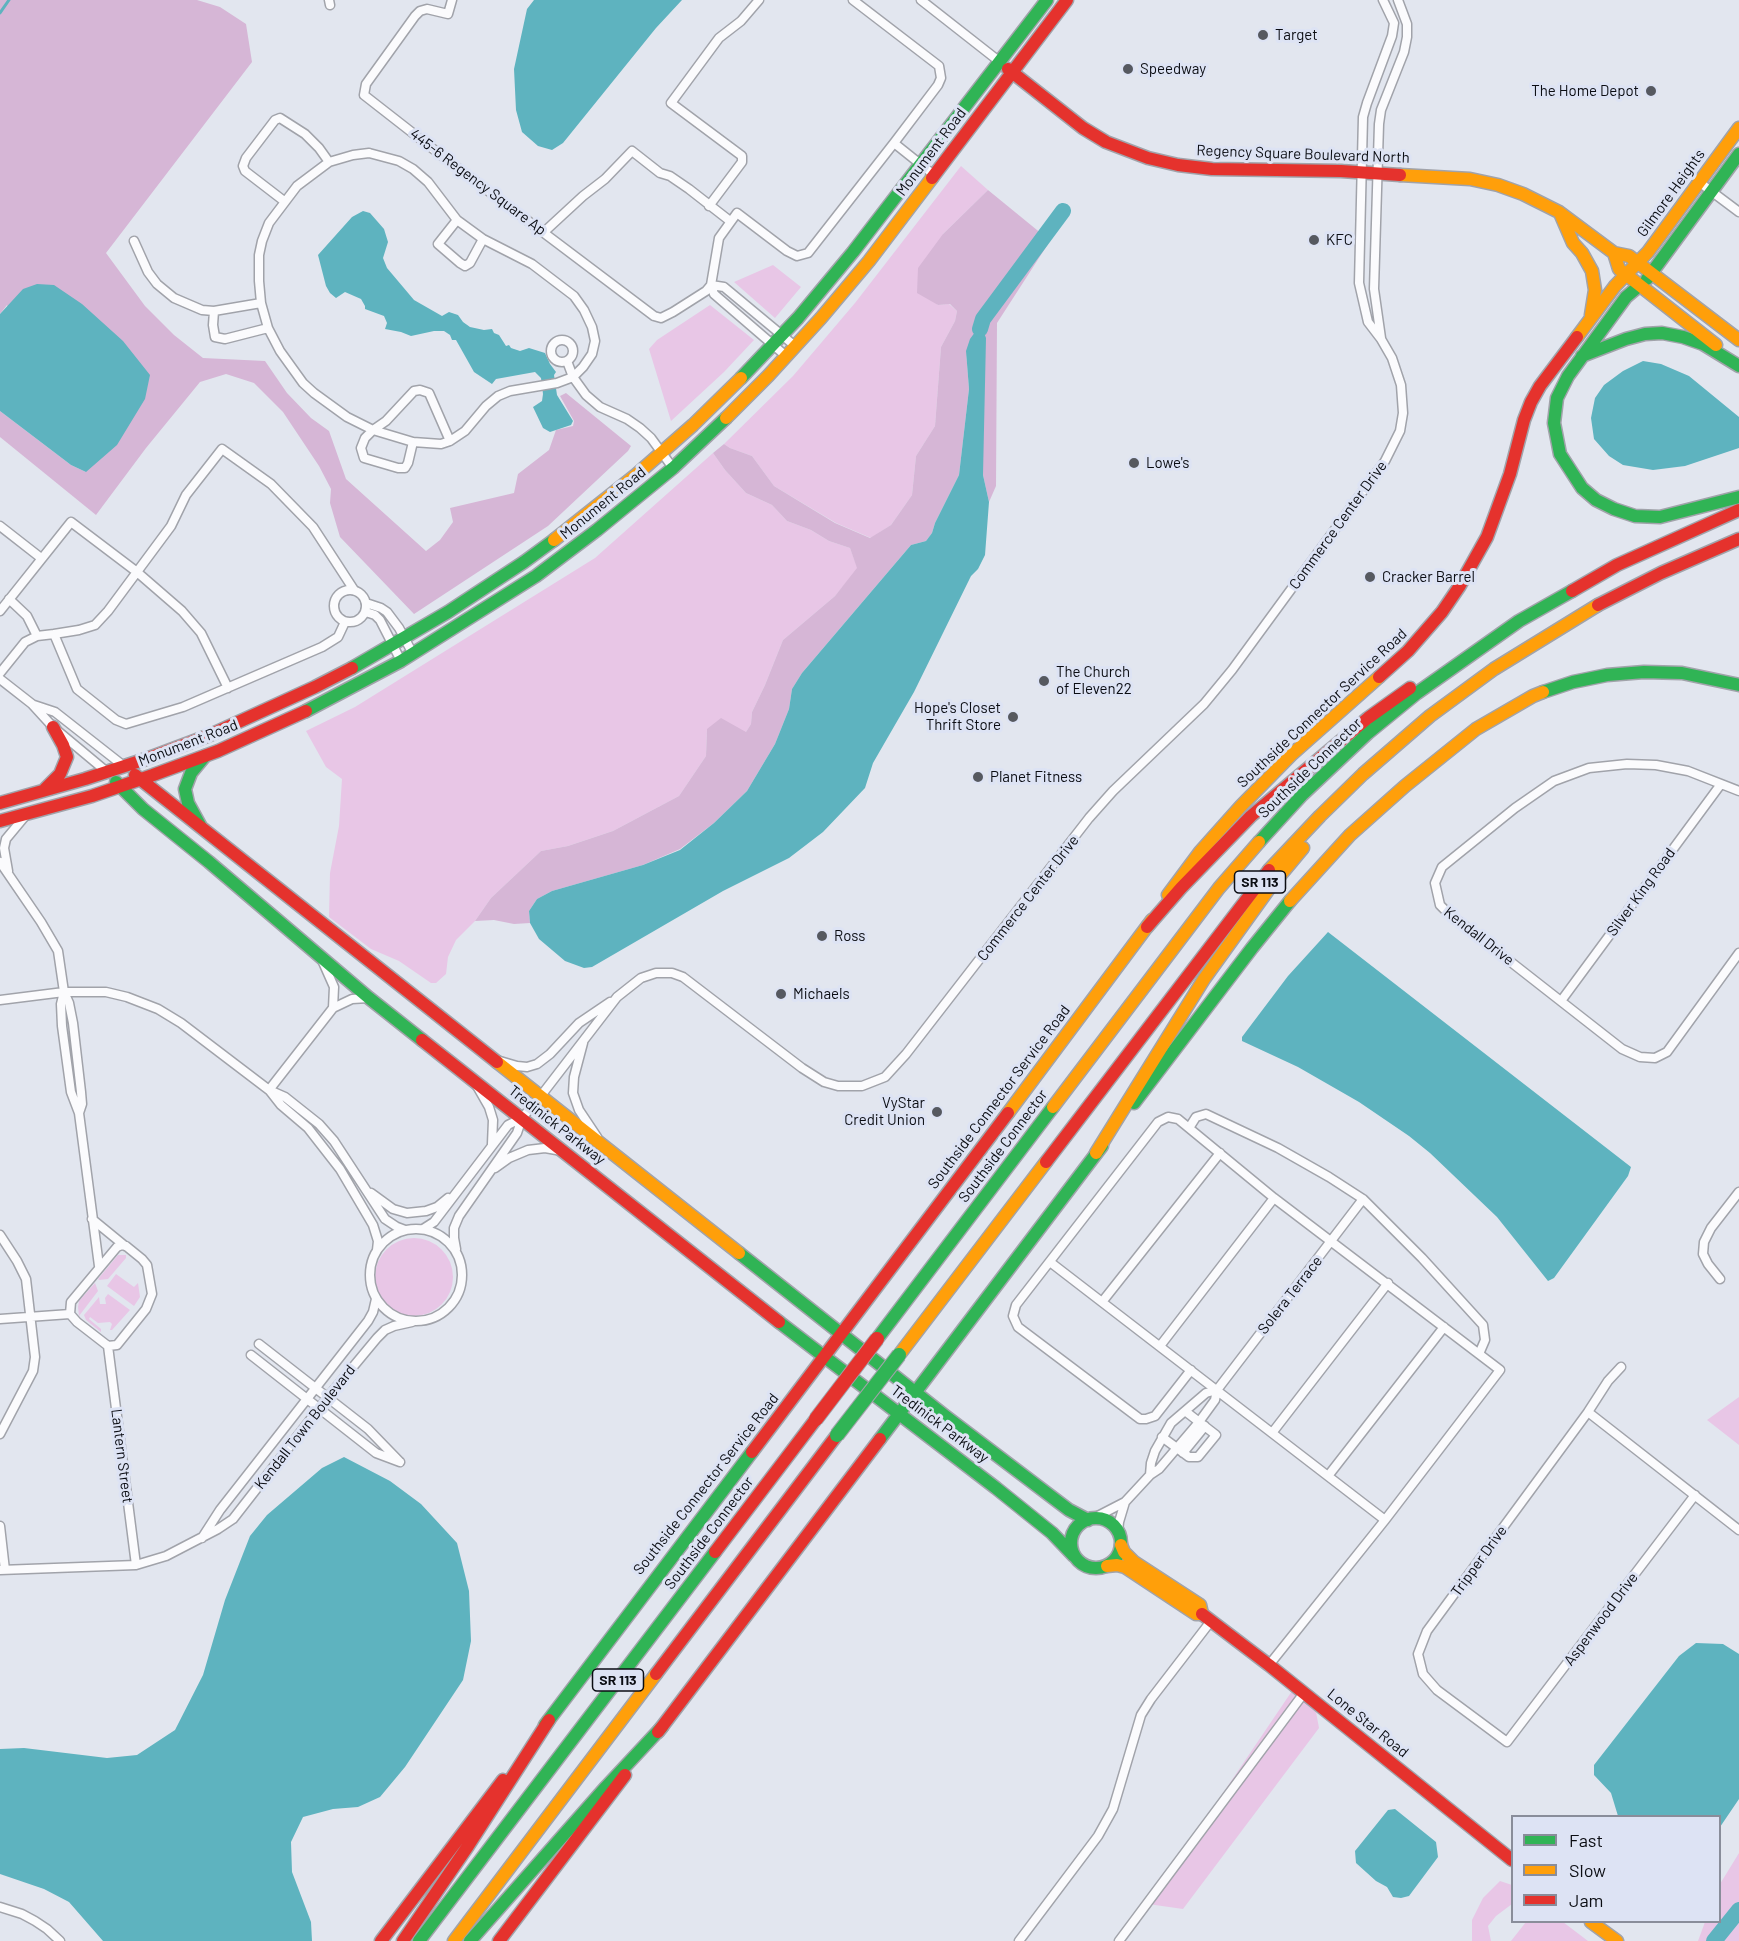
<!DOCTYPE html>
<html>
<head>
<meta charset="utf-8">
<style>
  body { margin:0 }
  #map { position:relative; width:1739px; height:1941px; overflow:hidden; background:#e2e6ef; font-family:Barlow,sans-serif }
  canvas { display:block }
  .legend { position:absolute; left:1511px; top:1815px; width:210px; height:108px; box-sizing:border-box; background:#dde3f4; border:2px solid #898d9a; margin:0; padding:8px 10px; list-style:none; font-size:18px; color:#0b0d13 }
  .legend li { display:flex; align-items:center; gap:12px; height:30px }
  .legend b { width:30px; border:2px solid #898d9a }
</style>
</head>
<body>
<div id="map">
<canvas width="1739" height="1941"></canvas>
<ul class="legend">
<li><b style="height:8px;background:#30b455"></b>Fast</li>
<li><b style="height:8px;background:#ff9f0a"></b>Slow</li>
<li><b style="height:8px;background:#e5322d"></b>Jam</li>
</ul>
</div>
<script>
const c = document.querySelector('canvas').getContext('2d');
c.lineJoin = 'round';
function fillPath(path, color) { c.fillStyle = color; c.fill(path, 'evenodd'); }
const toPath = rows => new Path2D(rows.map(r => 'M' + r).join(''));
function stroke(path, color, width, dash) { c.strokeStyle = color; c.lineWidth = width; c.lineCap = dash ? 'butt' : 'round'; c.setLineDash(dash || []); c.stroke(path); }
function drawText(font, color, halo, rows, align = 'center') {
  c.font = font + ' Barlow,sans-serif'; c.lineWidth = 6; c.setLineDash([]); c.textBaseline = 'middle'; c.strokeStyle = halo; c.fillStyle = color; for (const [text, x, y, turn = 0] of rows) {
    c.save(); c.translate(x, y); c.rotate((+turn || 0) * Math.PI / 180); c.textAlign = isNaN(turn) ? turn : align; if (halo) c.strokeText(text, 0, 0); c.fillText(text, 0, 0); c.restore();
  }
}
fillPath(toPath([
  [961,166,988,190,943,234,937,305,949,304,957,311,955,321,941,347,935,426,916,456,912,495,891,525,871,538,836,523,774,486,752,456,730,448,724,444,793,376,855,303],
  [773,265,801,287,775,318,734,282],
  [710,305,754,340,724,372,671,421,649,349,657,340],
  [713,453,725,470,746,493,772,505,787,521,811,530,829,541,850,548,858,569,835,596,783,640,765,685,752,712,751,724,746,732,707,729,706,756,679,796,613,831,568,846,541,851,491,898,475,921,456,940,448,957,446,974,436,983,431,983,399,961,371,949,329,917,330,873,339,826,342,779,326,767,306,731,355,707,595,558],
  '375 1277a39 39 0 1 1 78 0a39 39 0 1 1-78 0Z',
  [118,1255,126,1255,126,1258,108,1279,99,1280,98,1279],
  [116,1274,134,1287,138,1283,140,1297,134,1306,107,1286],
  [95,1283,98,1291,79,1316,78,1307,79,1301],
  [108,1294,130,1310,112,1330,110,1330,112,1324,110,1322,98,1323,90,1317,89,1319,101,1329,101,1332,86,1320,84,1315,99,1297,100,1304,106,1304,105,1298],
  [1739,1397,1739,1445,1707,1420],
  [1292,1691,1316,1712,1319,1728,1183,1909,1148,1904],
  [1739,1853,1739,1941,1698,1941,1705,1922,1720,1922,1720,1884],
  [1500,1881,1512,1885,1512,1904,1496,1916,1488,1926,1491,1941,1472,1941,1472,1920,1483,1898],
  [1526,1922,1563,1922,1588,1941,1511,1941]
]), '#e8c6e6');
fillPath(toPath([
  [0,0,197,0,220,7,246,24,252,62,106,253,145,306,174,335,203,358,265,361,287,393,311,418,329,431,346,479,426,551,440,540,453,522,450,508,514,493,518,474,549,450,556,430,573,426,574,421,560,396,566,393,631,446,628,451,548,526,414,614,340,537,330,503,331,489,319,466,283,412,254,383,226,374,200,382,146,448,96,515,0,437,0,411,71,465,86,472,7,305,0,314,0,321],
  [988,190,1048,239,1048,244,997,323,996,486,989,502,983,475,966,351,969,389,959,475,935,523,932,533,926,541,911,545,802,673,792,689,789,709,775,744,747,791,714,823,680,849,643,865,552,891,537,899,529,911,530,923,514,924,494,920,475,921,491,898,541,851,568,846,613,831,679,796,706,756,707,729,721,718,746,732,751,724,752,712,765,685,783,640,835,596,857,568,850,548,829,541,811,530,787,521,772,505,746,493,725,470,713,453,724,444,730,448,752,456,774,486,835,523,870,538,891,525,912,495,916,456,935,426,941,347,955,321,957,311,950,304,938,305,917,293,918,268,943,234]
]), '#d6b6d6');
fillPath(toPath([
  [534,0,682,0,656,28,563,143,552,150,538,146,522,132,516,110,514,69,527,9],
  [363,211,370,213,384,229,388,242,383,258,387,268,414,300,442,316,449,312,458,315,463,322,470,327,484,330,492,329,494,333,499,335,506,346,509,345,511,348,520,351,529,348,545,353,550,364,556,372,554,375,557,395,573,421,571,425,550,432,543,428,533,407,542,401,543,394,541,378,535,372,496,379,492,384,474,372,456,340,452,340,450,335,444,331,434,331,411,336,401,332,385,329,387,323,384,316,365,309,365,306,361,299,345,292,336,298,330,293,326,286,318,255,352,217],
  [37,284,54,285,82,304,123,341,150,375,145,399,117,445,86,472,71,465,0,411,0,314,23,289],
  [978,328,983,330,986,338,983,475,989,502,985,555,978,569,971,576,914,692,873,763,865,788,823,832,789,858,723,891,592,967,584,968,565,961,539,939,530,923,529,911,537,899,552,891,643,865,680,850,714,823,747,791,775,744,789,709,792,689,802,673,911,545,926,541,932,533,935,523,959,475,969,389,966,351,970,339],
  [1643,361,1661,364,1689,376,1739,417,1739,448,1685,466,1653,470,1623,465,1609,456,1594,439,1591,418,1595,398,1604,385,1623,371],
  [1328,932,1631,1167,1628,1176,1554,1278,1548,1281,1497,1217,1430,1153,1409,1136,1359,1102,1298,1067,1242,1041,1242,1037,1288,976],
  [344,1457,390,1481,421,1504,457,1543,469,1591,471,1641,463,1680,405,1767,380,1797,358,1807,333,1809,303,1817,291,1842,292,1872,311,1922,312,1941,103,1941,69,1902,44,1889,0,1874,0,1749,24,1748,107,1758,137,1755,175,1730,203,1675,225,1600,250,1536,267,1515,322,1468],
  [1696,1643,1723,1644,1739,1654,1739,1799,1720,1827,1720,1816,1618,1816,1611,1793,1594,1775,1594,1765,1679,1656],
  [1395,1809,1436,1842,1438,1857,1409,1896,1401,1898,1393,1897,1387,1887,1376,1881,1356,1863,1355,1851,1388,1810]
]), '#5eb3bf');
stroke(toPath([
  [0,13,9,0]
]), '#5eb3bf', 3);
stroke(toPath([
  [980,329,983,319,1063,211],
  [1714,1941,1739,1910]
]), '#5eb3bf', 16);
const street = toPath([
  [329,0,330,5],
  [452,0,448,14,427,9,420,11,415,16,366,84,364,95,446,159,654,316,661,318,673,312,706,291,711,285],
  [921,0,1000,62],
  [894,143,934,175],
  [369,153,399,161,413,169,428,182,457,220,483,239,532,264,574,296,584,310,592,327,595,341,592,354,583,367,573,377,557,383,510,391,498,396,486,406,465,431,450,441,441,444,413,442,373,430,347,417,314,393,303,383,280,351,268,328,261,303,259,281,259,255,262,241,269,223,297,186,329,162,353,155,369,153],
  [1699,182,1739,212],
  [284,201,245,171,243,166,246,158,275,120,280,118,305,134,319,148,329,162],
  [709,206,742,162,742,156,671,103,719,38,741,21,759,0],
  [457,220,438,244,460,263,465,266,470,263,483,239],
  [544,232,583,196,605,179,632,151,660,173,670,176,689,189,730,221],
  [134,241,148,272,157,284,174,298,202,310,214,311,261,303],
  [711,285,724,287,795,346],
  [214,311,213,325,215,337,225,339,268,328],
  [1381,338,1374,289,1379,124,1381,110,1404,52,1407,37,1407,24,1398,0],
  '551 351a11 11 0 1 1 22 0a11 11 0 1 1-22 0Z',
  [786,356,714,294,711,285,719,238,737,213,787,251,797,256,808,253,894,143,938,85,941,78,939,66,853,0],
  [567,361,573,377,586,395,600,407,627,419,640,428,651,438,673,468],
  [413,442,408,463,405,468,398,468,364,458,361,448,365,438,373,430,386,421,414,391,420,390,429,393,450,441],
  [0,526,41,558],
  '334 606a16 16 0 1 1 32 0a16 16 0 1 1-32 0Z',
  [9,599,27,616,37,636],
  [366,603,381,608,387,612,399,628,413,654],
  [0,611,71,522,137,572,182,611,201,633,228,688],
  [366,612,375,615,380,620,401,661],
  [345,622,338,637,322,647,183,707,126,724,116,720,77,689,54,634,79,630,95,625,108,611,171,526,186,495,222,449,271,484,313,527,354,590],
  [0,673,25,642,37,636,54,634],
  [0,679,32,704,53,727,107,772],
  [34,705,55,712,125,767],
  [1739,791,1688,771,1656,765,1627,764,1589,768,1554,781,1515,808,1442,867,1435,883,1440,905,1447,912,1622,1049,1640,1057,1655,1058,1667,1052,1739,953],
  [0,862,41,922,58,951,64,992,69,1003,73,1023,81,1092,82,1104,79,1113],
  [8,871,4,848,6,839,26,815],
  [322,960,334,987,333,1008],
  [64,992,61,1004,62,1026,71,1092,79,1113,99,1266],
  [0,1000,64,992,106,992,127,997,158,1009,181,1023,269,1090,285,1097,319,1124,334,1141,385,1219,397,1227,405,1230],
  [1561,1001,1721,784],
  [583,1043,574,1077,573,1093,579,1110,597,1137],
  [500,1061,517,1066,527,1067,537,1064,550,1054,579,1023,610,1002],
  [477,1086,489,1107,493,1120,492,1144],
  [269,1090,333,1008,352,999,369,998],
  [270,1091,281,1105,308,1128,340,1169,373,1225,378,1241,377,1250],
  [1189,1128,1196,1117,1206,1114,1278,1148,1329,1177,1363,1199,1422,1258,1483,1325,1485,1340,1479,1354],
  [495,1168,509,1158,528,1150,545,1148,562,1151],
  [371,1193,393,1209,407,1213,426,1211,437,1207,448,1198],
  [92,1219,125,1246],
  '370 1275a46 46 0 1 1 92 0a46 46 0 1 1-92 0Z',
  [423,1229,434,1222,508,1125,522,1118,540,1097,617,997,641,978,656,973,672,973,683,977,802,1068,824,1082,838,1086,862,1086,885,1077,906,1054,1089,818,1113,791,1204,704,1232,670,1385,461,1400,431,1403,413,1401,385,1392,358,1381,339,1368,322,1359,283,1363,117,1367,103,1392,36,1394,23,1383,0],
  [0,1235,17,1261,26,1279,35,1357,33,1371,0,1434],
  [122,1245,126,1246,142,1259,147,1265,152,1294,146,1309,117,1345,108,1346,77,1322,70,1314,71,1302,117,1247,122,1245],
  [456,1249,454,1238,454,1228,459,1216,517,1133,522,1118],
  [1050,1262,1385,1520],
  [1720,1279,1708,1264,1703,1254,1704,1242,1711,1228,1739,1192],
  [1102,1302,1220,1153],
  [0,1319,70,1314],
  [259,1344,368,1429,399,1461],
  [108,1346,136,1565],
  [1160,1346,1274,1198],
  [251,1355,376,1453,400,1462],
  [1621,1367,1608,1381,1588,1412,1427,1631,1418,1654,1423,1674,1437,1690,1507,1742,1695,1495],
  [1191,1370,1155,1416,1146,1419,1140,1419,1018,1327,1013,1316,1016,1305,1158,1122,1168,1117,1178,1119,1274,1198,1500,1370,1385,1520,1269,1665],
  [1217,1390,1363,1199],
  [1217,1390,1215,1400,1199,1422,1159,1469,1150,1475,1151,1463,1155,1451,1171,1423,1206,1393,1217,1390],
  [1588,1412,1739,1530],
  [1272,1433,1388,1283],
  [1162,1437,1189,1457,1198,1457,1216,1435,1185,1411],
  [1183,1453,1205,1426],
  [1328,1476,1444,1327],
  [1092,1519,1125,1502,1150,1475],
  [0,1526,5,1570],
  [1118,1532,1119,1522,1125,1502],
  [202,1538,220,1510,368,1321,373,1312,376,1299],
  [0,1570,136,1565,166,1556,218,1529,233,1519,328,1397,377,1338,385,1330,394,1326,412,1322],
  [0,1907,22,1914,35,1921,47,1929,60,1941],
  [1019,1941,1098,1836,1113,1809,1141,1715,1151,1699,1211,1621],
  [1119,1941,1304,1693]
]);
const fast = toPath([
  [1647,279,1739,154],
  [1639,286,1626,297,1568,376,1557,398,1554,423,1560,454,1582,488,1596,500,1614,509,1635,516,1660,517,1739,497],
  [1582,356,1626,339,1645,334,1662,333,1683,337,1703,344,1739,366],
  [741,378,798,318,853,252,1047,0],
  [352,668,448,612,524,562,554,540],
  [1543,692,1573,682,1607,675,1644,672,1682,673,1739,685],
  [306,711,401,661,536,576,597,530,673,468,726,418],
  [116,782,143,809,209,862,369,998,422,1040],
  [200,825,188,803,185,789,191,773,205,756],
  [1259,842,1302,795,1368,733,1417,693,1519,621,1572,591],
  [1134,1103,1252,948,1290,901],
  [739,1253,945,1416,1069,1510,1088,1520],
  [779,1322,996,1488,1052,1533,1074,1556],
  [877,1339,1053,1107],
  [880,1439,1102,1146],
  '1071 1543a25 25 0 1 1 50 0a25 25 0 1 1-50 0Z',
  [545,1725,752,1452],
  [419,1941,715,1552],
  [470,1941,606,1787,662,1727]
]);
const slow = toPath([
  [1400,175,1470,179,1498,185,1523,194,1559,212,1614,253,1629,256,1739,340],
  [1560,213,1573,243,1582,253,1592,271,1595,290,1591,315],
  [1614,253,1619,269,1716,345],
  [1577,337,1615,286,1648,252,1739,128],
  [726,418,768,376,821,318,869,261,932,178],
  [554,540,636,475,693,425,741,378],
  [1269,870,1320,816,1363,774,1430,716,1494,669,1598,605],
  [1168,895,1200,852,1241,806,1291,755,1379,677],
  [1290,901,1350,835,1405,786,1476,729,1533,696,1543,692],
  [497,1062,739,1253],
  [1053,1107,1219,888,1259,842],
  [1008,1113,1152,920],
  [1096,1153,1204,979,1268,890,1303,848],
  [899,1355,1046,1162],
  [1107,1566,1117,1565,1125,1567,1196,1614,1202,1614,1200,1605,1134,1562,1124,1552,1121,1545],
  [1591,1922,1617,1941],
  [454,1941,656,1674]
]);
const jam = toPath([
  [1008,69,1083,128,1106,142,1148,158,1178,165,1212,169,1341,171,1400,175],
  [932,178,1067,0],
  [1572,591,1617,565,1739,510],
  [1598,605,1661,573,1739,539],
  [1379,677,1408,651,1442,612,1459,587,1487,537,1510,474,1524,420,1531,402,1540,386,1577,337],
  [135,775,497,1062],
  [45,789,60,774,67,757,63,745,53,727],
  [0,803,85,779,146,759,210,735,315,687,352,668],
  [0,821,92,796,153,775,218,751,306,711],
  [1147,927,1181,888,1251,816,1368,718,1410,688],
  [422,1040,779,1322],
  [1046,1162,1269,870],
  [752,1452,1008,1113],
  [715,1552,816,1419],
  [1202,1614,1269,1665,1512,1860],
  [656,1674,837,1435],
  [658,1732,880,1439],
  [381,1941,503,1780],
  [403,1941,468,1846,549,1720],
  [499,1941,625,1775]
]);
stroke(street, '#a1a3aa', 11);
stroke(fast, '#a1a3aa', 15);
stroke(slow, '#a1a3aa', 15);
stroke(jam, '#a1a3aa', 15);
stroke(street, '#fbfbfd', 8);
stroke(fast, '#30b455', 12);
stroke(slow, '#ff9f0a', 12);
stroke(jam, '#e5322d', 12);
const fastBridge = toPath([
  [837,1435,899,1355]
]);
const jamBridge = toPath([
  [816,1419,877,1339]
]);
stroke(fastBridge, '#a1a3aa', 16, []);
stroke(jamBridge, '#a1a3aa', 16, []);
stroke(fastBridge, '#30b455', 14);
stroke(jamBridge, '#e5322d', 14);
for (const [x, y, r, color] of [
  [1263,35,6,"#565960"],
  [1128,69,6,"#565960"],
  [1651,91,6,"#565960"],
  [1314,240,6,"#565960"],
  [1134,463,6,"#565960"],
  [1370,577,6,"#565960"],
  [1044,681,6,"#565960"],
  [1013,717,6,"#565960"],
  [978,777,6,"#565960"],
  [822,936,6,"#565960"],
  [781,994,6,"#565960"],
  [937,1112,6,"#565960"]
]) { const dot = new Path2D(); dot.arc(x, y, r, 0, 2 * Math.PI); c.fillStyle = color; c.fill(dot); stroke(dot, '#dde3f4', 2); }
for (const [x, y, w] of [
  [1260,882,51],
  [618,1680,51]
]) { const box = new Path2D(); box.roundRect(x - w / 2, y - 11, w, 22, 4.5); c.fillStyle = '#dde3f4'; c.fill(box); stroke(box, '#0b0d13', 1.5); }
drawText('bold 14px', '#0b0d13', null, [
  ["SR 113",1260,882],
  ["SR 113",618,1680]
]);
drawText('15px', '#0b0d13', '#dde3f4', [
  ["Target",1275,35],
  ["Speedway",1140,69],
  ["The Home Depot",1639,91,"right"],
  ["KFC",1326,240],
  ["Lowe's",1146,463],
  ["Cracker Barrel",1382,577],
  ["The Church",1056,672],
  ["of Eleven22",1056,689],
  ["Hope's Closet",1001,708,"right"],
  ["Thrift Store",1001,725,"right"],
  ["Planet Fitness",990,777],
  ["Ross",834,936],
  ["Michaels",793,994],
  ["VyStar",925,1103,"right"],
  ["Credit Union",925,1120,"right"]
], 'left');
drawText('15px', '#0b0d13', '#dde3f4', [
  ["Monument Road",931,152,-53],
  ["Regency Square Boulevard North",1303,154,2],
  ["445-6 Regency Square Ap",478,182,37],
  ["Gilmore Heights",1671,193,-54],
  ["Monument Road",603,503,-39],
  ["Commerce Center Drive",1338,525,-54],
  ["Southside Connector Service Road",1322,708,-43],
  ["Monument Road",188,743,-21],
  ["Southside Connector",1310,768,-44],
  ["Silver King Road",1641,892,-54],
  ["Commerce Center Drive",1028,898,-52],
  ["Kendall Drive",1479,936,38],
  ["Southside Connector Service Road",999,1097,-53],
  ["Tredinick Parkway",557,1125,38],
  ["Southside Connector",1003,1146,-53],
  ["Solera Terrace",1290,1295,-52],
  ["Tredinick Parkway",940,1424,37],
  ["Kendall Town Boulevard",305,1427,-52],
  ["Lantern Street",122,1456,83],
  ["Southside Connector Service Road",706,1484,-52],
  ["Southside Connector",709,1533,-53],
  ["Tripper Drive",1479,1561,-54],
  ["Aspenwood Drive",1601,1619,-53],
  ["Lone Star Road",1368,1723,39]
]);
</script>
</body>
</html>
